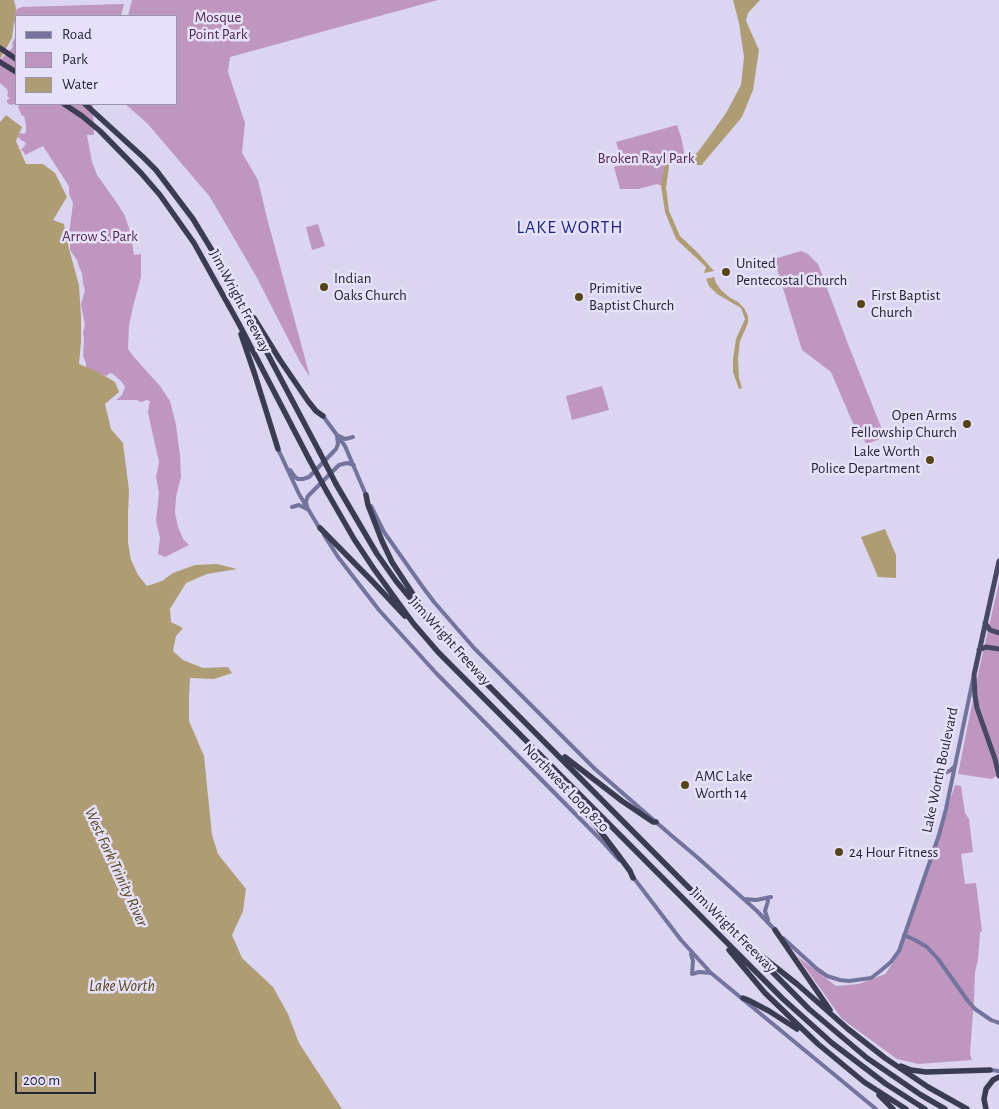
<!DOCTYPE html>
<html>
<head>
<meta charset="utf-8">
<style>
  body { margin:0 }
  #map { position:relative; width:999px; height:1109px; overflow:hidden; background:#dbd5f1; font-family:"Alegreya Sans",sans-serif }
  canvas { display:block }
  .legend { position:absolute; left:15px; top:15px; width:162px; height:90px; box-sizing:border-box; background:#e6e1f9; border:1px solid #9896aa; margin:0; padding:6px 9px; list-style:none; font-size:15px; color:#242533 }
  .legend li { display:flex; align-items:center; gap:10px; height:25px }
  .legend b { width:25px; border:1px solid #9896aa }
  .scale { position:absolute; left:15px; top:1072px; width:81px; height:22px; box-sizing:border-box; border:2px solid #242533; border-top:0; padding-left:6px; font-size:15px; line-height:18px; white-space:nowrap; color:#242533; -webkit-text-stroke:4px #e6e1f9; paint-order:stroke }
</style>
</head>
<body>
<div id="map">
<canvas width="999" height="1109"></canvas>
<ul class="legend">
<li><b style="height:6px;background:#74739c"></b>Road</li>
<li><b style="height:14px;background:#bf96bf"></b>Park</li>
<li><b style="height:14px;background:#ae9d74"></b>Water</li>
</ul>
<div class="scale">200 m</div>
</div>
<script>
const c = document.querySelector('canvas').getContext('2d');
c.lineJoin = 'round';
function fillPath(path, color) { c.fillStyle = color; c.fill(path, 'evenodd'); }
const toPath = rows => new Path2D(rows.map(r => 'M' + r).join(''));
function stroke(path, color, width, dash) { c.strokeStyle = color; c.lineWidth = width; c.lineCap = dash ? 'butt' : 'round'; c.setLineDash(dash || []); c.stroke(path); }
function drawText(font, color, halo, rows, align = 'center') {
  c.font = font + ' "Alegreya Sans",sans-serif'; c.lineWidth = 5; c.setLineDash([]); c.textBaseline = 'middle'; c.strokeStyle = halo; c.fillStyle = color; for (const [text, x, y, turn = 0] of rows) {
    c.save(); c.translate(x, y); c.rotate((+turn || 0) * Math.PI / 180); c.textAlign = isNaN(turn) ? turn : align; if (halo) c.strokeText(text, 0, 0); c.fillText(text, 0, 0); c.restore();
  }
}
fillPath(toPath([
  [132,0,438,0,230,57,228,72,245,123,242,153,258,180,267,218,310,377,300,362,256,276,210,197,147,123,125,104,176,104,176,16,128,16],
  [124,4,121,16,16,16,16,26,13,20,15,12,17,9,22,7],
  [16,36,16,103,12,105,8,104,7,102,7,100,10,98,7,96,8,93,7,89,0,83,0,60,13,47,12,43],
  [20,104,93,104,94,135,87,135,92,162,97,175,117,203,125,216,129,228,132,242,134,255,141,254,141,277,133,307,129,325,128,349,133,356,160,386,170,401,176,425,180,455,181,477,176,497,175,513,178,527,181,534,183,539,189,545,165,557,158,554,160,538,156,521,159,493,156,477,159,462,148,413,149,405,150,401,147,400,141,402,137,400,116,400,122,395,125,387,122,382,113,374,110,373,106,376,86,369,86,364,83,355,84,338,83,332,85,325,81,304,85,290,83,283,82,273,79,267,77,260,70,250,70,242,67,235,70,227,73,203,69,194,69,187,67,183,43,146,25,155,24,152,21,150,26,144,24,141,22,141,18,137,20,133,24,134,26,132,26,125,24,116,22,116,18,107],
  [677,125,681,137,686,161,672,161,669,165,666,187,657,184,638,189,620,189,614,167,623,164,616,142],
  [318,224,325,246,312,250,306,227],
  [801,251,808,254,818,264,848,344,885,437,867,444,855,428,831,372,802,350,774,259],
  [602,386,609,410,572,420,566,396],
  [999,582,999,774,992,779,958,774,978,674],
  [955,785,961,786,965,813,969,819,973,852,961,854,965,884,976,883,982,931,980,932,978,960,975,972,974,999,970,1054,972,1060,918,1064,897,1059,842,1019,797,956,836,986,859,984,885,974,900,953]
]), '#bf96bf');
fillPath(toPath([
  [0,0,14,0,16,8,12,38,0,59],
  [733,0,760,0,748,13,746,21,759,50,753,90,742,117,704,162,702,165,696,165,694,163,691,155,697,153,709,137,726,113,741,85,744,57,739,23],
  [6,115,22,127,16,141,26,164,43,164,55,173,67,197,53,220,64,224,69,249,79,285,81,316,81,342,79,364,98,372,115,382,119,392,105,404,111,429,123,443,129,490,128,515,128,542,131,560,138,575,147,586,162,581,173,573,195,565,217,564,237,569,207,574,186,583,170,609,171,622,183,628,176,636,173,651,183,660,203,668,228,667,232,673,214,679,190,678,189,697,189,721,204,756,212,835,218,854,246,889,243,911,232,935,242,958,273,987,288,1014,299,1043,342,1109,0,1109,0,122],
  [682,157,685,158,686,161,672,161,669,165,666,187,669,211,680,236,697,252,714,271,704,273,706,267,676,239,665,212,661,185,665,164,672,158],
  [714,277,716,283,721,290,729,297,738,302,744,308,748,316,748,323,740,341,738,358,739,378,742,388,739,389,733,372,733,359,736,339,745,319,741,308,717,294,709,286,706,279],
  [885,529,896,555,896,578,878,577,861,537]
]), '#ae9d74');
stroke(toPath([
  [323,416,345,446,366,495],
  [339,436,345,439,353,437],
  [278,449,299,494,320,529],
  [290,470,295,477,298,479,303,479,309,477,336,449,338,444,337,436],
  [371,506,384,532,422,586,434,602,474,648,595,769,672,836,697,857,757,911,776,931],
  [292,507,299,505,307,509],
  [307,507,306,501,308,496,339,465,347,463,354,465],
  [324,535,338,557,379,610,436,673,600,839,619,860],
  [945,773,951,770,955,766],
  [633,877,681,940,711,973,876,1109],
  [744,899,756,900,771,897],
  [768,901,765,911,768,920],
  [904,935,915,940,927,947,938,959,968,1001,975,1009,991,1020,999,1023],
  [783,938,817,969,827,976,840,980,849,981,871,978,879,972,891,962,899,951,939,835,946,809,973,679],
  [691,954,693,961,692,974,699,972,711,973],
  [990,1070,999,1071]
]), '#74739c', 4);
stroke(toPath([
  [999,561,974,675,975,696,977,708,995,759,999,776],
  [985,623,990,630,999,633],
  [979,650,986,647,999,649]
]), '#484864', 5);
stroke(toPath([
  [0,48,16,59],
  [0,62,16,72],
  [64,104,82,116,100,131,141,173,160,195,194,243,239,324,309,459],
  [85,104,143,157,156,170,193,219,213,252,246,313,319,451],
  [248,314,254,318,280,360,308,401,316,411,323,416],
  [241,334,255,375,278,449],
  [336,484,377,554,396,581,438,632,479,676,809,1009,867,1058,921,1095,945,1109],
  [327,492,354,539,374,569,413,623,438,652,783,999,832,1043,857,1062,886,1084,925,1109],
  [366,495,368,505,382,541,392,562,426,614],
  [320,528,373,582,405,616],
  [565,757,622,801,653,822,656,822],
  [554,774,571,793,616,852,630,871,633,878],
  [775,930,830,1010],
  [729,950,765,993,818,1044,864,1082,906,1109],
  [759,954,797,984,848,1029,885,1058,928,1087,967,1109],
  [743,998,748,1000,769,1011,797,1029],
  [901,1066,911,1070,926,1072,990,1070],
  [879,1095,893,1109],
  [986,1109,984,1099,986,1089,993,1080,999,1077]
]), '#3b3c54', 5.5);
stroke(toPath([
  [319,451,336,484],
  [309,459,327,492]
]), '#3b3c54', 5.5);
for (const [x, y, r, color] of [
  [726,272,5,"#55441a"],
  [324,287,5,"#55441a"],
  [579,297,5,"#55441a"],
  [861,304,5,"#55441a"],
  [967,424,5,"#55441a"],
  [930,460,5,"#55441a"],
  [685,785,5,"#55441a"],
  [839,852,5,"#55441a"]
]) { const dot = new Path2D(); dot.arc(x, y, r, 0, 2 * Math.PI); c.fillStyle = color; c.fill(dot); stroke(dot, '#e6e1f9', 2); }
drawText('15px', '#512850', '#e6e1f9', [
  ["Mosque",218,17],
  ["Point Park",218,34],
  ["Broken Rayl Park",646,158],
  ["Arrow S. Park",100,236]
]);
drawText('15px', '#242533', '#e6e1f9', [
  ["United",736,263],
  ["Pentecostal Church",736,280],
  ["Indian",334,278],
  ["Oaks Church",334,295],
  ["Primitive",589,288],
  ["Baptist Church",589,305],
  ["First Baptist",871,295],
  ["Church",871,312],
  ["Open Arms",957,415,"right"],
  ["Fellowship Church",957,432,"right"],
  ["Lake Worth",920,451,"right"],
  ["Police Department",920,468,"right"],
  ["AMC Lake",695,776],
  ["Worth 14",695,793],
  ["24 Hour Fitness",849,852]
], 'left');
drawText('15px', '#242533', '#e6e1f9', [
  ["Jim Wright Freeway",240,301,62],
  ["Jim Wright Freeway",450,641,48],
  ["Lake Worth Boulevard",940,770,-78],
  ["Northwest Loop 820",566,788,46],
  ["Jim Wright Freeway",733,930,45]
]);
drawText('italic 16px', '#55441a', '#e6e1f9', [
  ["West Fork Trinity River",116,867,65],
  ["Lake Worth",122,986]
]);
c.letterSpacing = '1px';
drawText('18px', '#1c2783', '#e6e1f9', [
  ["LAKE WORTH",570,228]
]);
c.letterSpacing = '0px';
</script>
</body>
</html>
